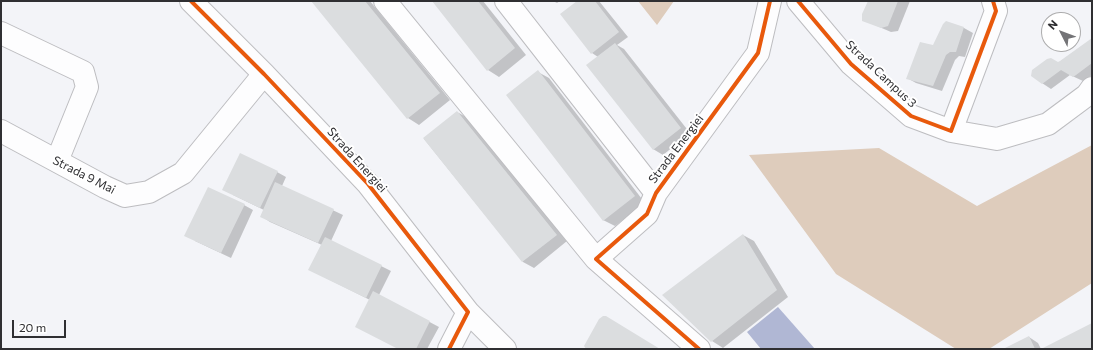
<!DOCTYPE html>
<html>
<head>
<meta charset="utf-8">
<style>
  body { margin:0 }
  #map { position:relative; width:1093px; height:350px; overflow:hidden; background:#f3f4f8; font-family:Commissioner,sans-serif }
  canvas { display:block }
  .frame { position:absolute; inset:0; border:2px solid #2f2f32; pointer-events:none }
  .north { position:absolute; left:1041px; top:12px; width:40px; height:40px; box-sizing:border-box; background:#fff; border:1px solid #acacad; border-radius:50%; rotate:312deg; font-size:11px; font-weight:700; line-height:16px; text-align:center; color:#2f2f32 }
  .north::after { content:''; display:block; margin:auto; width:14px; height:18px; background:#747477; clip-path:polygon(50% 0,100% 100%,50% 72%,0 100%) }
  .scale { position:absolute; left:12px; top:320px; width:54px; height:18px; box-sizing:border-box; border:2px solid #2f2f32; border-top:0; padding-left:5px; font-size:12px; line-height:14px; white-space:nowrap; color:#2f2f32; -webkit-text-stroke:3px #fff; paint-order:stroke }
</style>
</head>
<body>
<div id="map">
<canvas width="1093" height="350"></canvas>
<div class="frame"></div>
<div class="north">N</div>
<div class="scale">20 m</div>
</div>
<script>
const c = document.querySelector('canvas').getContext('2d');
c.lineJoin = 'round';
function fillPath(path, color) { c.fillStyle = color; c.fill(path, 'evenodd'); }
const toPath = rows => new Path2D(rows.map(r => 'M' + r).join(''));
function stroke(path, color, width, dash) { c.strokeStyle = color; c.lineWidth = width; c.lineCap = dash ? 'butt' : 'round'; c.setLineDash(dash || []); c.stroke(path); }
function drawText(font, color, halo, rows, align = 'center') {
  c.font = font + ' Commissioner,sans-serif'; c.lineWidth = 4; c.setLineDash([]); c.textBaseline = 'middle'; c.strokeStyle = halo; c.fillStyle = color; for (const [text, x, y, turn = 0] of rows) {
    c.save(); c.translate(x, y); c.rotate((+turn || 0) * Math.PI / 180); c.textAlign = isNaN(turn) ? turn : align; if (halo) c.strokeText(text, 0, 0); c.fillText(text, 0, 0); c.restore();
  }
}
fillPath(toPath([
  [638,1,674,1,657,25],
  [1092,145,1092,283,989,349,956,349,836,274,749,155,879,148,977,206]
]), '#deccbc');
fillPath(toPath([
  [778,307,815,349,761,349,747,332]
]), '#b0b7d4');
fillPath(toPath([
  [312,1,370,1,450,100,419,125,408,118],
  [433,1,483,1,526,55,499,77,488,70],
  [553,1,560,1,557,3],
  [578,1,599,1,628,37,617,45,624,49,690,133,663,155,653,149,598,57,592,53],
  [869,1,910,1,898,31,891,32,863,20],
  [946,22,964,28,973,33,965,57,959,56,955,60,942,91,916,83,907,78,934,46],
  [1092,39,1092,75,1083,81,1070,75,1051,89,1042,83,1058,63],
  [538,72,549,78,645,203,615,226,603,220],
  [457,112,468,118,567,241,534,268,523,262,424,139],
  [277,172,286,177,282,186,343,215,331,241,391,271,379,295,439,327,427,349,399,349,370,300,310,270,322,245,270,222,261,216,264,210,233,195],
  [244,205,253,210,231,258,195,241],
  [743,235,754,241,788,297,723,348,712,341,664,296],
  [1029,337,1038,343,1041,349,1005,349]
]), '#0003');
fillPath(toPath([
  [311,1,365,1,440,93,407,119],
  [432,1,478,1,515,48,487,71],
  [577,1,595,1,619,32,591,54,560,14],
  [868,1,898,1,888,26,881,28,862,21,862,14],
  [946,21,964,27,956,52,950,52,946,55,933,86,906,79,920,42,933,45,943,24],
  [1092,38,1092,63,1076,75,1073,77,1061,70,1042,84,1031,76,1032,70,1047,59,1051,58,1058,62,1060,61],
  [615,43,681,128,653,150,586,65],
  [538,70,635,196,603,221,506,95],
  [457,111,557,235,522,262,423,138],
  [240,153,278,171,260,208,222,190],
  [275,182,334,209,318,243,260,217],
  [208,187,245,204,221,253,184,236],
  [743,234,777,290,711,342,662,295],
  [325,237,382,265,366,298,308,270],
  [373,291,430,321,416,349,398,349,355,327],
  [603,316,606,316,660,349,586,349,584,346,599,319],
  [1092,323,1092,349,1043,349,1043,348],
  [1029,336,1035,349,1003,349]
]), '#dbdddf');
const minor = toPath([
  [191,1,264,74,368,184,468,312,449,349],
  [385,1,596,259],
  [506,1,656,193],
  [798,1,851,64,911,116,951,131,996,11,993,1],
  [1,33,83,72,87,87,57,161],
  [1,131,105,187,125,196,149,192,183,173,264,74],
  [951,131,997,139,1048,124,1087,95,1092,88],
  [468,312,505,349],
  [699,349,596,259,647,214,656,193,758,53,770,1]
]);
stroke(minor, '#bdbdc0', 24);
stroke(minor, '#fdfdfe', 22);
stroke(toPath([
  [191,1,264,74,368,184,468,312,449,349],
  [798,1,851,64,911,116,951,131,996,11,993,1],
  [699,349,596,259,647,214,656,193,758,53,770,1]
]), '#e8590c', 4);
drawText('12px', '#2f2f32', '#fff', [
  ["Strada Campus 3",881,74,43],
  ["Strada Energiei",676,149,-53],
  ["Strada Energiei",357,160,48],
  ["Strada 9 Mai",84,175,27]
]);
</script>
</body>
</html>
